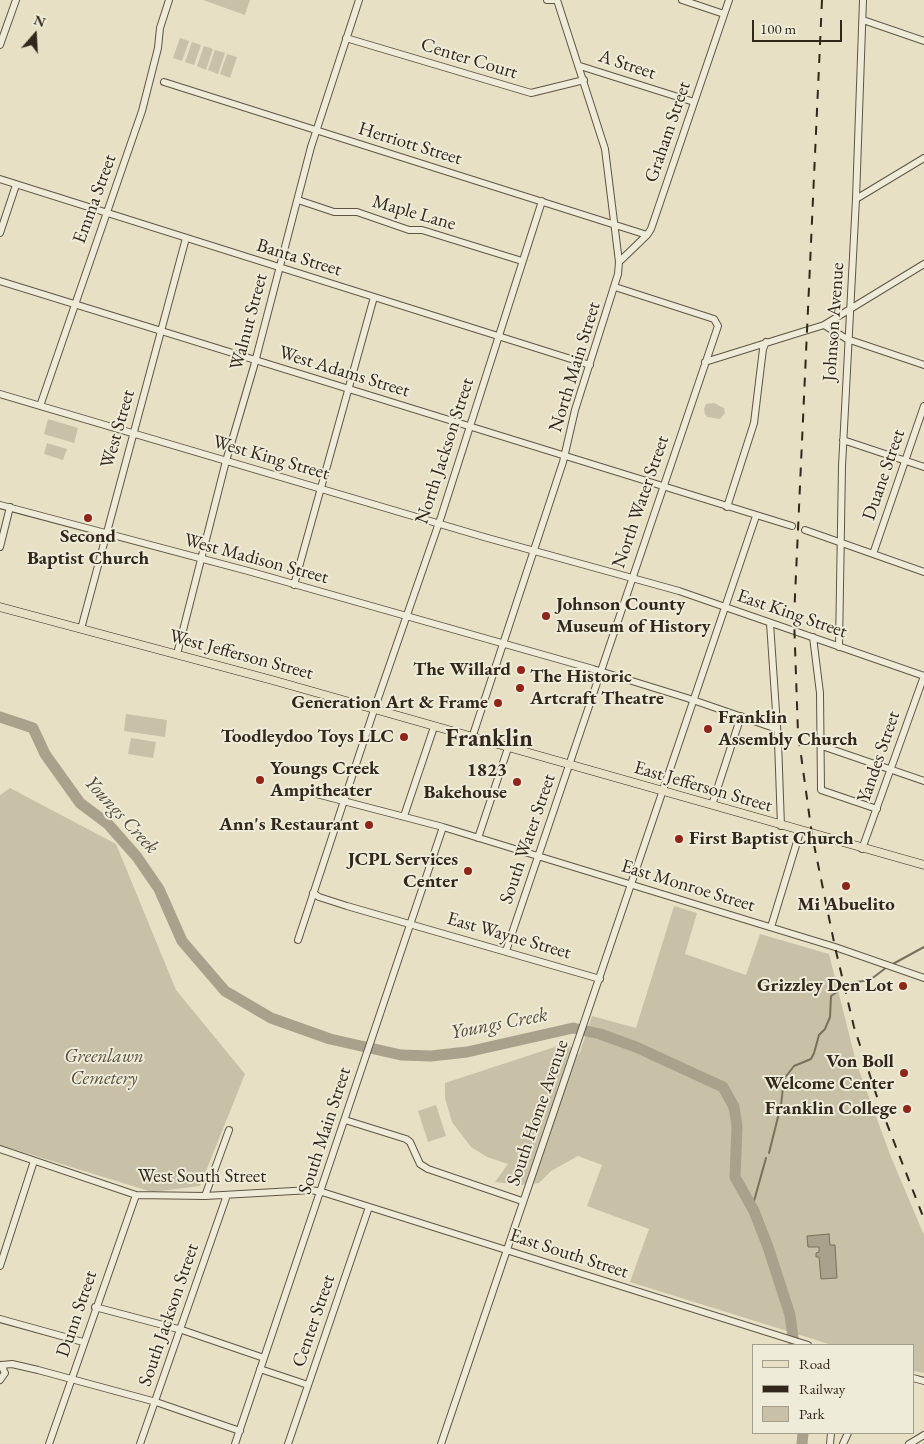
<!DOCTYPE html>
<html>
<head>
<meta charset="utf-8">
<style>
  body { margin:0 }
  #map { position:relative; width:924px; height:1444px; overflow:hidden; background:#e7e0c4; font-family:"EB Garamond",serif }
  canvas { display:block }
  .legend { position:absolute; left:752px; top:1344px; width:162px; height:90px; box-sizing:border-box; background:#efebd9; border:1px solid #a39d8d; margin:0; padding:6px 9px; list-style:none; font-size:15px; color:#31271b }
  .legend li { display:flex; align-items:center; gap:10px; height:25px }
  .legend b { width:25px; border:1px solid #a39d8d }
  .north { position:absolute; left:10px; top:10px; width:50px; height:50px; -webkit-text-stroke:4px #efebd9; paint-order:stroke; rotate:19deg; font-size:14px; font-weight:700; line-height:20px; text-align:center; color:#31271b }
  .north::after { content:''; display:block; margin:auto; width:18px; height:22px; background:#31271b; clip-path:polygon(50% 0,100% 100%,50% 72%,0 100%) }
  .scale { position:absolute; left:752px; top:20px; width:90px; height:22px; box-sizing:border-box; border:2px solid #31271b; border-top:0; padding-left:6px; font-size:15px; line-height:18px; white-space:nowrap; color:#31271b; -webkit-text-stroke:4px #efebd9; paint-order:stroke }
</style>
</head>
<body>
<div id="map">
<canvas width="924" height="1444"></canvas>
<ul class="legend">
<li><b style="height:6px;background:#e7e0c4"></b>Road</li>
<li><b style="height:6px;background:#31271b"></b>Railway</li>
<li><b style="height:14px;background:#c8c1a7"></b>Park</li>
</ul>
<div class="north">N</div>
<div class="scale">100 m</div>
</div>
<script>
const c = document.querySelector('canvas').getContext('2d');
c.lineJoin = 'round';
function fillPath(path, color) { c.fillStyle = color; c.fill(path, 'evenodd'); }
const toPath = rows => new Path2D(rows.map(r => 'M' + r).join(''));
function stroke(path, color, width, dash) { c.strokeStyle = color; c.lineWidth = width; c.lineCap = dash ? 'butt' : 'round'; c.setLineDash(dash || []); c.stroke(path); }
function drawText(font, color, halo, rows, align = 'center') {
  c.font = font + ' "EB Garamond",serif'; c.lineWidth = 4; c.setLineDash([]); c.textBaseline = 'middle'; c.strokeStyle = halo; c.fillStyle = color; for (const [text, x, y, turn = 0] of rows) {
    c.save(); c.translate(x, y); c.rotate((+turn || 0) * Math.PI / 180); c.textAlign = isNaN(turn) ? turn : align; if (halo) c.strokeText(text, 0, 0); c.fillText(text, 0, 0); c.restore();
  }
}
fillPath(toPath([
  [203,0,250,0,245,15],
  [180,38,189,41,182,61,173,58],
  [192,42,201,45,194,65,185,62],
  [204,46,213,49,206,70,197,66],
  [215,50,225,53,218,74,208,70],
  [227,54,237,57,230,78,220,74],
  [714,403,724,408,725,413,720,419,707,417,705,414,704,409,706,404],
  [48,419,78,428,74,443,44,434],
  [47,443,67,449,63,460,44,454],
  [126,714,167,720,165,737,124,731],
  [131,738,156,742,153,758,128,754],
  [10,788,116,844,176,990,245,1074,200,1186,152,1192,0,1145,0,795],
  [674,906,697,913,685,954,746,975,760,934,829,954,856,1062,891,1157,924,1235,924,1373,913,1371,913,1345,832,1345,630,1282,649,1229,587,1206,602,1165,578,1156,551,1171,539,1183,521,1185,495,1182,508,1164,487,1157,471,1147,452,1122,445,1098,445,1083,567,1043,579,1055,592,1016,636,1028],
  [436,1105,446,1136,428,1142,418,1111]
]), '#c8c1a7');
const water = toPath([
  [829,1234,830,1245,835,1245,837,1278,821,1279,819,1257,816,1257,816,1253,819,1252,819,1247,808,1247,807,1236,829,1234]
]);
fillPath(water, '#a9a18b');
stroke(water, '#79705e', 1);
stroke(toPath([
  [891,965,924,947],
  [769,1153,781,1105,784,1079,794,1066,811,1059,814,1053,819,1035,825,1029,830,1017,831,996,850,983,870,980,887,967],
  [754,1211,754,1201,766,1158]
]), '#79705e', 2);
stroke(toPath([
  [0,717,33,728,45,754,80,803,108,824,137,857,159,889,182,941,225,991,271,1018,330,1039,401,1055,431,1056,467,1052,573,1028,600,1034,636,1047,723,1087,734,1107,737,1126,735,1177,754,1211,768,1247,790,1315,794,1345],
  [802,1444,803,1433]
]), '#a9a18b', 11);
const minor = toPath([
  [547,0,557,0],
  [682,0,724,14],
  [863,20,924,41],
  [346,38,531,93,584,80],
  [0,45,16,0],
  [580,66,694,102],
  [164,82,647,235],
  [0,179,590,365],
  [856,199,924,158],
  [298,200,334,212,357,212,409,230,422,230,522,261],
  [0,233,16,185],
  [619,262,647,235,651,229,729,0],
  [0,281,792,526],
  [824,325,847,339,924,365],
  [705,362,824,325,924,264],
  [0,394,484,537,679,591,924,676],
  [40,406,142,111,158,48,160,28,169,0],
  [843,440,924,467],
  [0,505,248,571,593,669,687,698,777,729],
  [727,507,754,423,763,349,766,342],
  [805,530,924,572],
  [0,547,10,507],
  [873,554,924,406],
  [294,585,374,297],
  [770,623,778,741,781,826],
  [81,629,186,238],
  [813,637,820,693,821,790,877,809],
  [839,647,842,466,856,199,863,0],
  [177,654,226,461,254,366,311,147,359,0],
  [472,738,563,462,575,410,618,274,619,262,605,149,557,0],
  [822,746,924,781],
  [305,791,443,827,835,947,924,978],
  [712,805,741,716],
  [404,816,434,727],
  [478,838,508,748],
  [862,849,924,676],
  [313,893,319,897,347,906,600,979],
  [771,927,800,832],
  [298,940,374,710,441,517,542,201],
  [506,951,718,326,714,319,615,287],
  [345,1120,406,1139,410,1142,420,1164,428,1169,522,1201],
  [0,1149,136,1195,205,1196,311,1190,322,1192,808,1345],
  [205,1196,229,1130],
  [0,1266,34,1161],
  [95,1307,182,1330,264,1358],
  [0,1319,83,1342],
  [2,1365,12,1364,38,1370,156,1402,240,1431],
  [260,1369,308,1385],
  [913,1378,924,1381],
  [0,1380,5,1373,1,1365],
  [49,1444,136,1195],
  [140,1444,227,1195],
  [235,1444,443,827],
  [288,1444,369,1207],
  [441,1444,756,516],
  [830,1444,831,1433],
  [843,1444,848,1433],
  [909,1444,924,1435]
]);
const major = toPath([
  [0,607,272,680,924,865]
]);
stroke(minor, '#5e5545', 8);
stroke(major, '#31271b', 9);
stroke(minor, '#efebd9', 6);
stroke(major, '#e7e0c4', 8);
stroke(toPath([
  [822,0,794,618,798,733,812,835,835,947,854,1027,880,1106,924,1219]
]), '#31271b', 2, [9, 9]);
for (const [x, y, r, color] of [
  [88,518,5,"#8f2418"],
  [546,616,5,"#8f2418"],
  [521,670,5,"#8f2418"],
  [520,688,5,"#8f2418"],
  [498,703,5,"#8f2418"],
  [708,729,5,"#8f2418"],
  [404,737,5,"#8f2418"],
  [260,780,5,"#8f2418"],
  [517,782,5,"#8f2418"],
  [369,825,5,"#8f2418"],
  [679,839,5,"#8f2418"],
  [468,871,5,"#8f2418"],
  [846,886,5,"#8f2418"],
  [903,986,5,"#8f2418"],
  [904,1073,5,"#8f2418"],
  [907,1109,5,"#8f2418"]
]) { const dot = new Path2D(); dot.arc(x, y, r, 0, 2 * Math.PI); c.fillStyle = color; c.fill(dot); stroke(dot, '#efebd9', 2); }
drawText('19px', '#31271b', '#efebd9', [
  ["Center Court",469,59,17],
  ["A Street",627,65,18],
  ["Graham Street",668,132,-71],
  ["Herriott Street",410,144,17],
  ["Emma Street",95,199,-70],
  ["Maple Lane",414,213,16],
  ["Banta Street",299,258,17],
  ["Walnut Street",249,322,-75],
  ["Johnson Avenue",834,322,-86],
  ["North Main Street",575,367,-73],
  ["West Adams Street",344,372,17],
  ["West Street",118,429,-74],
  ["North Jackson Street",445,451,-72],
  ["West King Street",271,458,16],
  ["Duane Street",884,475,-71],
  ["North Water Street",641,502,-71],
  ["West Madison Street",256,559,15],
  ["East King Street",792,614,19],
  ["West Jefferson Street",241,655,15],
  ["Yandes Street",879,757,-71],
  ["East Jefferson Street",703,787,16],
  ["South Water Street",528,839,-71],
  ["East Monroe Street",688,886,17],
  ["East Wayne Street",509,936,16],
  ["South Home Avenue",538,1113,-71],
  ["South Main Street",325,1131,-72],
  ["West South Street",202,1177],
  ["East South Street",569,1254,18],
  ["Dunn Street",77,1314,-71],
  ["South Jackson Street",169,1315,-71],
  ["Center Street",314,1321,-71]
]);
drawText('bold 19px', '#31271b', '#efebd9', [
  ["Second",88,537,"center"],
  ["Baptist Church",88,559,"center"],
  ["Johnson County",556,605,"left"],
  ["Museum of History",556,627,"left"],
  ["The Willard",511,670],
  ["The Historic",530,677,"left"],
  ["Artcraft Theatre",530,699,"left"],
  ["Generation Art & Frame",488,703],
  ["Franklin",718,718,"left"],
  ["Assembly Church",718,740,"left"],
  ["Toodleydoo Toys LLC",394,737],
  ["Youngs Creek",270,769,"left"],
  ["Ampitheater",270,791,"left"],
  ["1823",507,771],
  ["Bakehouse",507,793],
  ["Ann's Restaurant",359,825],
  ["First Baptist Church",689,839,"left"],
  ["JCPL Services",458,860],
  ["Center",458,882],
  ["Mi Abuelito",846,905,"center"],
  ["Grizzley Den Lot",893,986],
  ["Von Boll",894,1062],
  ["Welcome Center",894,1084],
  ["Franklin College",897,1109]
], 'right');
drawText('italic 19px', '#574e3e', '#efebd9', [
  ["Greenlawn",104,1057],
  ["Cemetery",104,1079]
]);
drawText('italic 20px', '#554c3d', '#efebd9', [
  ["Youngs Creek",121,815,47],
  ["Youngs Creek",499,1024,-11]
]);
drawText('bold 24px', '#31271b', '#efebd9', [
  ["Franklin",489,739]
]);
</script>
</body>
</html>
